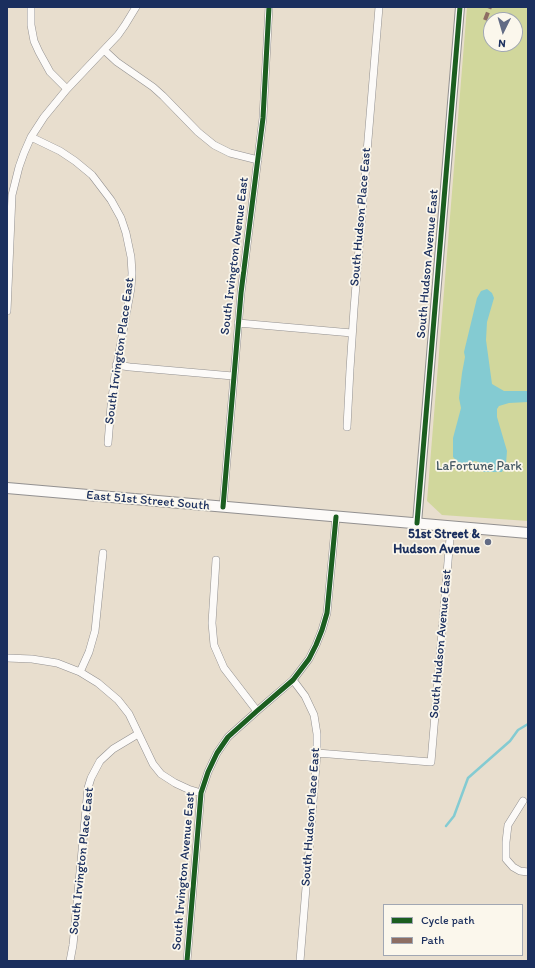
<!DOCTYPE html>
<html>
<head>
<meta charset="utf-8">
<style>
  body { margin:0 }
  #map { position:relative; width:535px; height:968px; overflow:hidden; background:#e8dece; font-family:Itim,sans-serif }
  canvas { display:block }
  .frame { position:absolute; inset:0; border:8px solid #1b2f5e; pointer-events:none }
  .legend { position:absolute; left:383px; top:904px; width:140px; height:52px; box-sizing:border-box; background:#fbf7ec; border:1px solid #a1a7b3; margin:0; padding:5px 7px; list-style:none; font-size:12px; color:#1b2f5e }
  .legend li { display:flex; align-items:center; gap:8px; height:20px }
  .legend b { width:20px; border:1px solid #a1a7b3 }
  .north { position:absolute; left:483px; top:12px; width:40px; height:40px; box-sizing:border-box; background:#fbf7ec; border:1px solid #a1a7b3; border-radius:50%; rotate:185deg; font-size:11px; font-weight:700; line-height:16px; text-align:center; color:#1b2f5e }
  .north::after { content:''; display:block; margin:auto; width:14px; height:18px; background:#636c85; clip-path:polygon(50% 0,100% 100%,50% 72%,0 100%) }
</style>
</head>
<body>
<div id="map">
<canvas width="535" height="968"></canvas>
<div class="frame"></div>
<ul class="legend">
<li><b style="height:5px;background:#1b5e20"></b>Cycle path</li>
<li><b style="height:5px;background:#8d6e63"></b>Path</li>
</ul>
<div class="north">N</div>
</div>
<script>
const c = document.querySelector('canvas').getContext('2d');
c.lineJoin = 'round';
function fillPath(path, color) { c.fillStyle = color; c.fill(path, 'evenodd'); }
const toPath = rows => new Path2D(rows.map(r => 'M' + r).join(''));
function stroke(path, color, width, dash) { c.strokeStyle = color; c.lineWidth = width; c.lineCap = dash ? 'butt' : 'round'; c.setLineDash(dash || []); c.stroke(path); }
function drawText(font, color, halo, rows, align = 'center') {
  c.font = font + ' Itim,sans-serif'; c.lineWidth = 3.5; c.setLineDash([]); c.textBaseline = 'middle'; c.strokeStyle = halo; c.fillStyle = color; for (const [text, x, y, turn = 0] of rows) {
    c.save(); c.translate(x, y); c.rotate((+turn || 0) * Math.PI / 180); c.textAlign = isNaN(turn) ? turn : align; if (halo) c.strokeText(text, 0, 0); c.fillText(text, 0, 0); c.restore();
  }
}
fillPath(toPath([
  [467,7,528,7,528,521,442,515,427,501],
  [491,20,515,20,515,44,491,44]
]), '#d1d79c');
fillPath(toPath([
  [487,289,492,293,494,298,487,322,486,340,492,384,504,391,528,391,528,402,509,403,499,406,497,409,497,417,507,451,506,464,502,472,484,472,481,470,481,466,479,462,474,461,470,465,465,465,458,462,453,457,453,438,461,408,459,398,462,373,465,357,464,352,477,298,481,291]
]), '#84cbd2');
stroke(toPath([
  [446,826,454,816,468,778,510,741,518,730,528,724]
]), '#84cbd2', 2.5);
const minor = toPath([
  [31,7,31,25,34,41,39,52,50,72,67,89],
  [104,50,117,62,153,87,163,96,198,132,214,145,230,153,258,160],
  [31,137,60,151,75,161,92,175,111,200,121,218,126,233,131,257,132,273,131,288,115,375,111,406,108,443],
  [7,311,12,195,19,167,24,153,31,137,44,117,67,89,118,35,125,25,136,7],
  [238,323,352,333],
  [116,365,130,367,233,376],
  [347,427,350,369,354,309,379,7],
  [223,507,241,293,263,118,269,7],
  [216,560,212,623,214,645,224,668,257,711],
  [7,658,32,659,57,663,80,672,98,683,118,700,129,714,153,764,161,774,175,783,188,789,201,793],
  [80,672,89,652,95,631,103,553],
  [293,680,305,696,314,715,317,734,317,753,300,961],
  [317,753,431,762,451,526],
  [523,801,508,825,506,842,506,859,513,867,520,871,528,872],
  [70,961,73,945,88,788,91,778,100,761,113,749,138,734],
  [187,961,201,793,208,772,217,753,228,737,257,711,293,680,309,659,316,645,322,630,327,613,336,517]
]);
const tertiary = toPath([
  [417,523,460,7]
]);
const secondary = toPath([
  [7,488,528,533]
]);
stroke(minor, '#929090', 8);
stroke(tertiary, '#929090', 10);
stroke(secondary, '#929090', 12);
stroke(minor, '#fcfaf8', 7);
stroke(tertiary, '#fcfaf8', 8);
stroke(secondary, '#fcfaf8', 10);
stroke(toPath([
  [485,20,490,7]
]), '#8d6e63', 4, [8, 4]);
stroke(toPath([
  [223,507,241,293,263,118,269,7],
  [417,523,460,7],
  [187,961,201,793,208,772,217,753,228,737,257,711,293,680,309,659,316,645,322,630,327,613,336,517]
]), '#1b5e20', 5);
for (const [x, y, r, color] of [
  [488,542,4,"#636c85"]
]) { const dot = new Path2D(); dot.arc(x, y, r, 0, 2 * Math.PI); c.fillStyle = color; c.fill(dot); stroke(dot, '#fbf7ec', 1.5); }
drawText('13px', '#1b2f5e', '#fbf7ec', [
  ["South Hudson Place East",361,217,-85],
  ["South Irvington Avenue East",235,256,-83],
  ["South Hudson Avenue East",428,264,-85],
  ["South Irvington Place East",120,351,-82],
  ["East 51st Street South",148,501,5],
  ["South Hudson Avenue East",441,644,-85],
  ["South Hudson Place East",311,817,-86],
  ["South Irvington Place East",82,861,-84],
  ["South Irvington Avenue East",184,871,-85]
]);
drawText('13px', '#445864', '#fbf7ec', [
  ["LaFortune Park",479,467]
]);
drawText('bold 13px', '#1b2f5e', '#fbf7ec', [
  ["51st Street &",480,535],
  ["Hudson Avenue",480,550]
], 'right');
</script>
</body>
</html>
